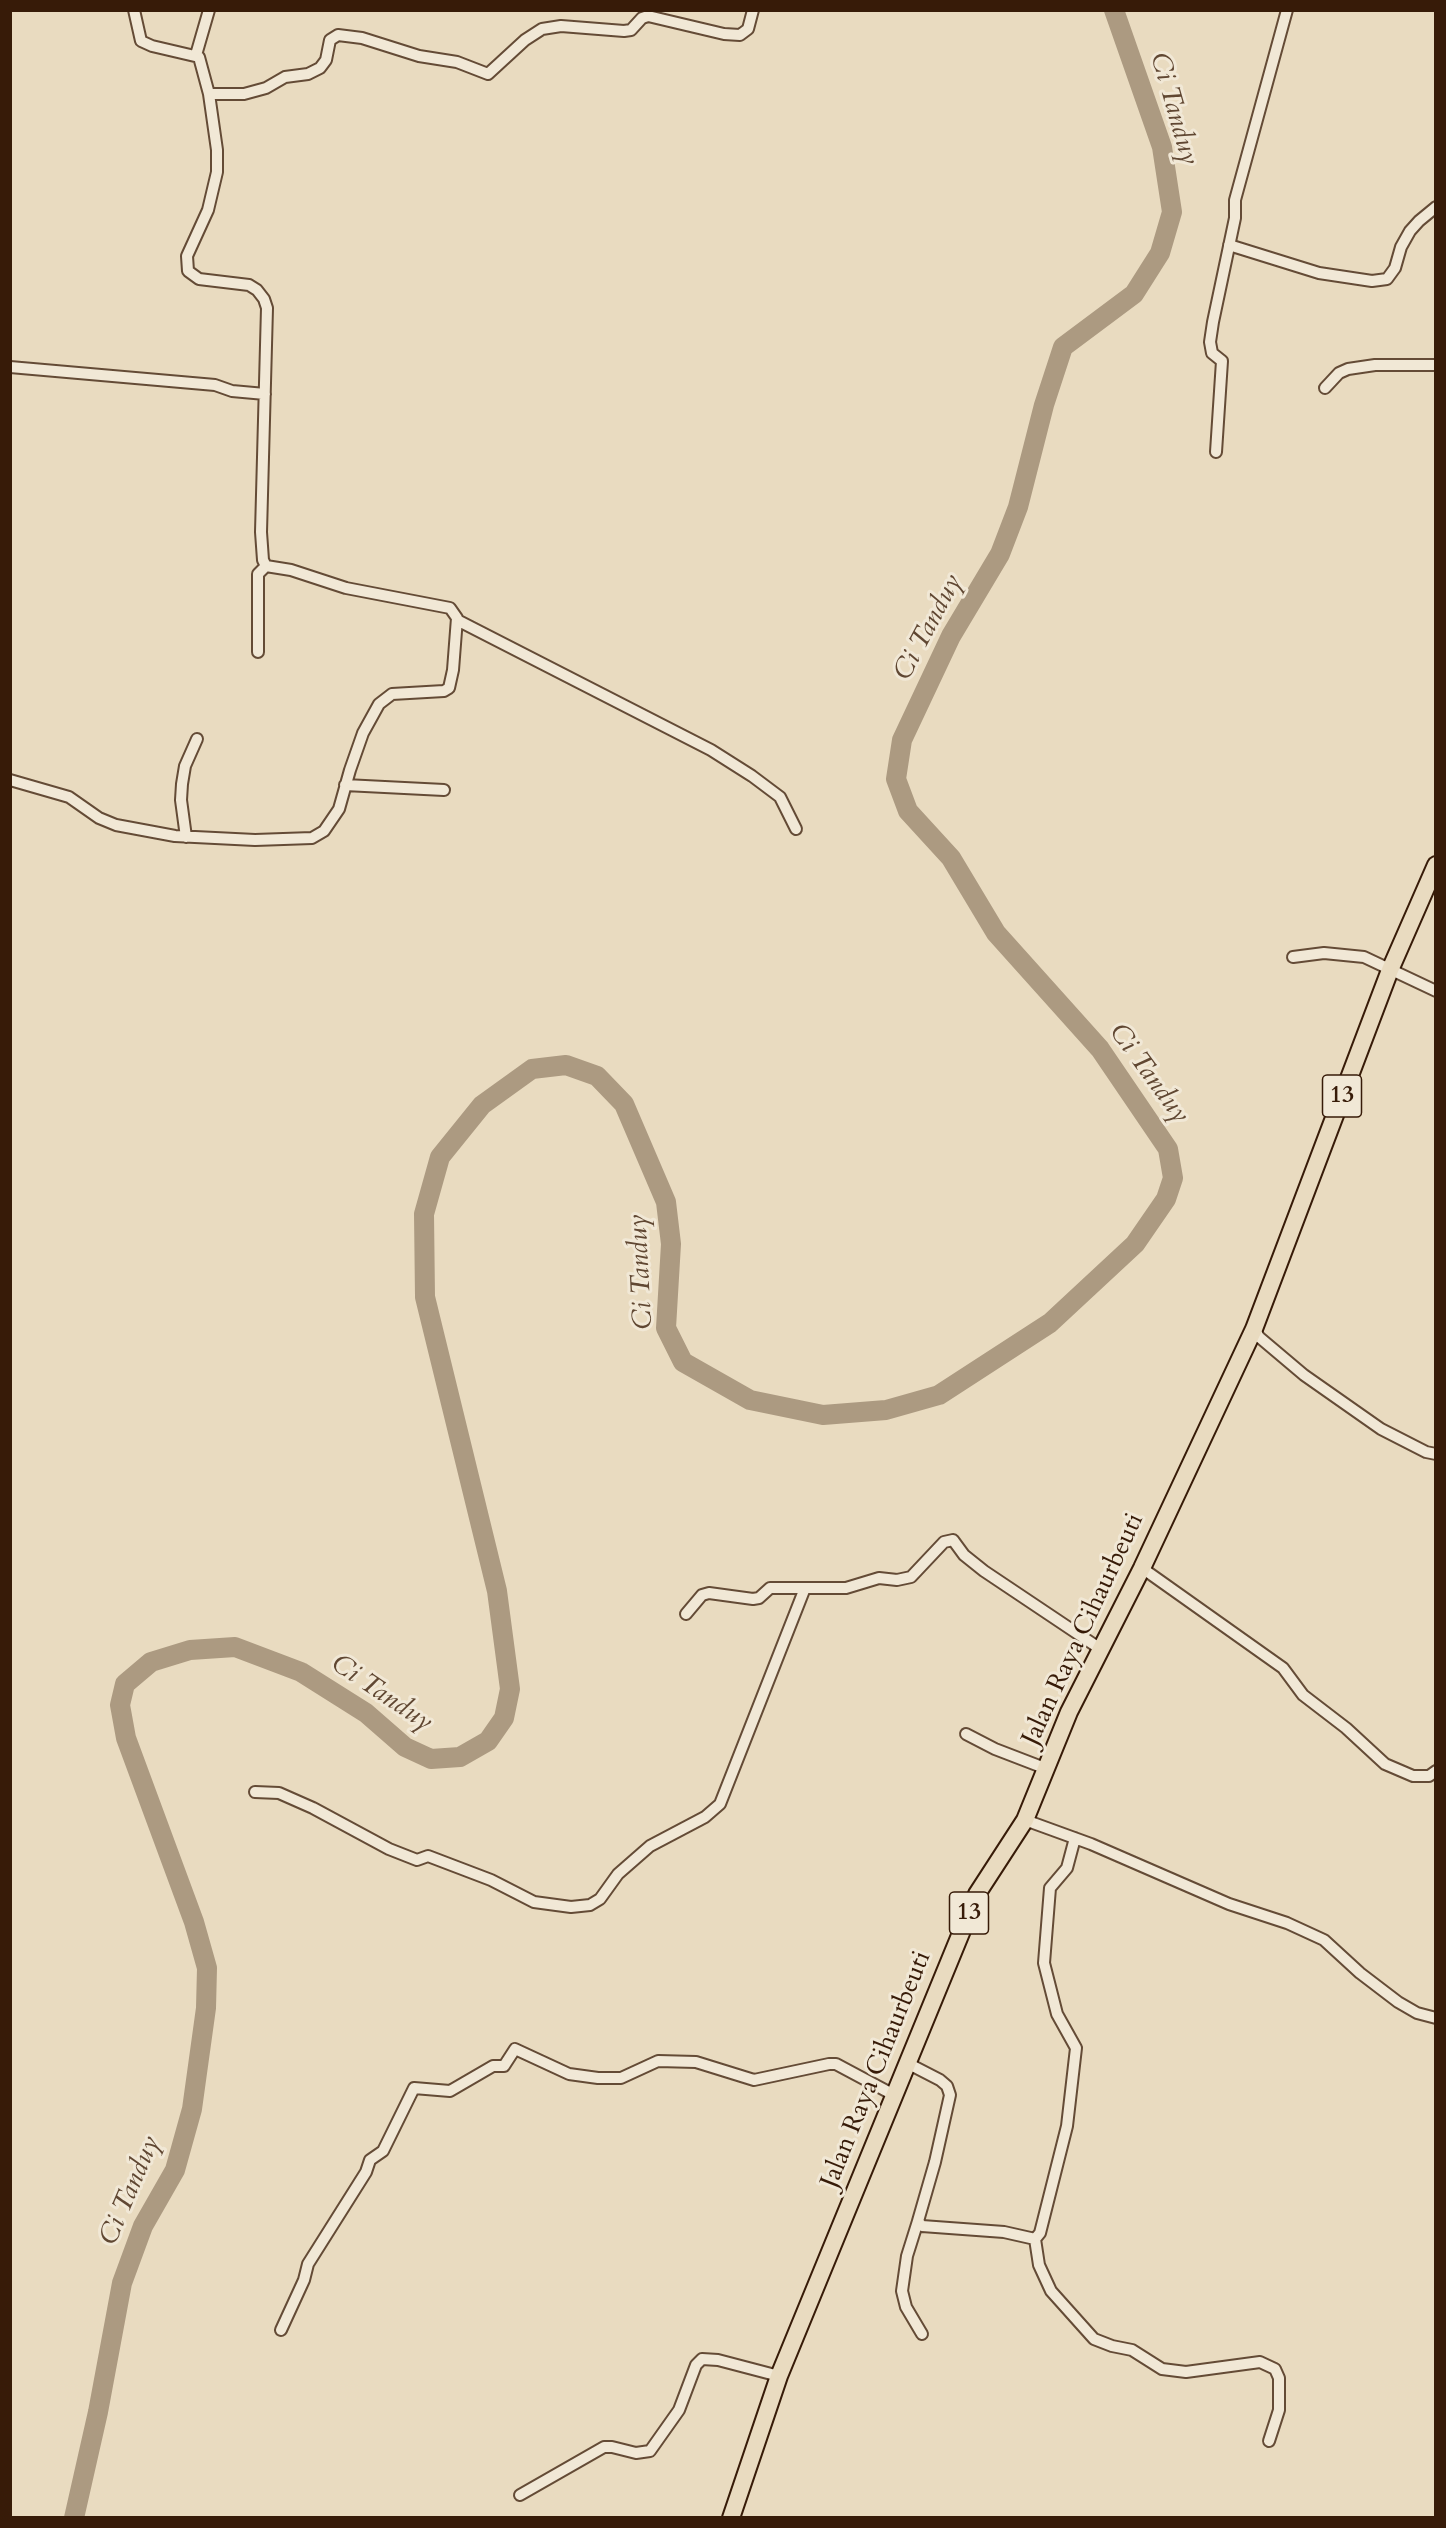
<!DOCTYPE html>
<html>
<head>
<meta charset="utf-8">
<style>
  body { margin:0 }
  #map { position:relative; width:1446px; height:2528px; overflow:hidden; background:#e9dbc0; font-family:Cardo,serif }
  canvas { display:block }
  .frame { position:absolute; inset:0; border:12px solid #371b08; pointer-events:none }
</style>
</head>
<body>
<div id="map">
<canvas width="1446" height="2528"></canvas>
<div class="frame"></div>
</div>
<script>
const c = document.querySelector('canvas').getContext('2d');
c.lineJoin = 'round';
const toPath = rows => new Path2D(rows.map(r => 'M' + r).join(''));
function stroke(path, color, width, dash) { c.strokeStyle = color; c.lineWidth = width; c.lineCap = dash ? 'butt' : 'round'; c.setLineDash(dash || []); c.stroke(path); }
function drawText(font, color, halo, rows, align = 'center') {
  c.font = font + ' Cardo,serif'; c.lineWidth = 6; c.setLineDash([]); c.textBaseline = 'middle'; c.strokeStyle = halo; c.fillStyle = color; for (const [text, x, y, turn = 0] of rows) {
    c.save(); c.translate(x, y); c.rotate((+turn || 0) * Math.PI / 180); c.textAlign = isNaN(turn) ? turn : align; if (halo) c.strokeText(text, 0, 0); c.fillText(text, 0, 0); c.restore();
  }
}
stroke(toPath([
  [74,2518,98,2412,122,2283,143,2226,175,2170,192,2109,206,2008,207,1968,194,1922,126,1738,120,1705,125,1684,151,1662,190,1650,235,1647,301,1672,366,1713,405,1747,431,1759,460,1757,488,1741,504,1718,510,1689,497,1591,425,1297,424,1214,440,1157,482,1105,532,1069,566,1065,597,1076,624,1104,666,1202,671,1244,666,1328,683,1362,750,1400,823,1415,886,1410,939,1395,1050,1323,1135,1244,1166,1199,1173,1178,1168,1149,1100,1049,996,933,951,858,908,811,896,779,902,740,951,636,1000,554,1018,507,1044,405,1063,347,1134,294,1160,253,1172,212,1162,147,1114,10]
]), '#ac9a81', 20);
const minor = toPath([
  [196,55,209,10],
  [209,94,244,94,266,88,285,77,308,74,320,68,326,60,330,40,338,35,362,38,419,56,457,62,488,74,525,40,542,29,561,26,624,31,631,30,642,18,648,16,724,34,740,35,748,29,753,10],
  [1229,245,1319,273,1372,281,1387,279,1395,268,1401,247,1410,231,1419,221,1436,207],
  [10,367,215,385,232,391,265,394],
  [1325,388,1339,373,1348,369,1375,365,1436,365],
  [1216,452,1222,361,1212,353,1210,342,1213,322,1235,218,1235,200,1287,10],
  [457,620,711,750,752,776,780,797,796,829],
  [258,652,258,574,266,566],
  [10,780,69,797,99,818,116,825,175,836,255,840,312,838,324,831,339,809,350,770,363,733,379,704,392,694,444,691,449,688,453,670,457,618,450,608,346,588,291,570,266,566,263,560,261,532,267,308,264,299,257,290,249,285,199,279,188,271,187,256,208,210,217,172,217,150,209,94,199,57,152,46,141,41,134,10],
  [345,785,444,790],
  [186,837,181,800,182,784,185,766,197,739],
  [1293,957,1324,953,1364,957,1436,991],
  [1254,1329,1259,1337,1304,1375,1381,1429,1426,1452,1436,1454],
  [1142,1568,1283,1668,1303,1695,1346,1728,1385,1764,1413,1776,1429,1776,1436,1771],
  [686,1614,702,1595,709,1593,753,1599,759,1598,770,1588,846,1588,879,1578,897,1580,911,1577,944,1542,953,1540,964,1555,984,1571,1102,1650],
  [966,1734,995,1749,1047,1769],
  [255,1792,279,1793,313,1808,389,1849,417,1860,428,1856,491,1880,534,1902,571,1907,590,1905,600,1899,618,1874,650,1846,705,1817,720,1804,805,1588],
  [1025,1820,1091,1844,1229,1904,1287,1923,1324,1940,1360,1973,1398,2002,1417,2013,1436,2018],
  [907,2063,940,2080,947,2086,950,2095,935,2162,918,2221,922,2226,1004,2232,1035,2239,1040,2233,1067,2126,1076,2048,1057,2014,1044,1963,1050,1888,1067,1868,1075,1838],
  [918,2221,907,2256,902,2291,906,2307,922,2334],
  [1035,2239,1039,2265,1051,2291,1094,2339,1112,2346,1132,2350,1162,2369,1186,2372,1260,2362,1275,2369,1279,2378,1279,2410,1269,2441],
  [281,2330,304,2280,308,2264,366,2172,370,2160,383,2151,414,2088,450,2091,493,2066,504,2066,515,2049,569,2074,598,2078,621,2078,658,2061,696,2062,754,2080,829,2064,836,2064,894,2095],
  [520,2495,604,2447,612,2447,636,2453,650,2451,679,2410,696,2365,702,2359,718,2360,779,2376]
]);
const highway = toPath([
  [731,2518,779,2376,977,1894,1025,1820,1069,1712,1142,1568,1254,1329,1390,970,1436,865]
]);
stroke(minor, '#644b36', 14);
stroke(highway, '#371b08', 20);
stroke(minor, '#f1e8d6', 10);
stroke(highway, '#e9dbc0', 16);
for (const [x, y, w] of [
  [1342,1096,39],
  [969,1913,39]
]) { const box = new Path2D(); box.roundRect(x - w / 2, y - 21, w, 42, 4.5); c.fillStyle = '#f1e8d6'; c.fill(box); stroke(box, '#371b08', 1.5); }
drawText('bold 24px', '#371b08', null, [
  ["13",1342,1096],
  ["13",969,1913]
]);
drawText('26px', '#371b08', '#f1e8d6', [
  ["Jalan Raya Cihaurbeuti",1084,1630,-65],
  ["Jalan Raya Cihaurbeuti",877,2070,-68]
]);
drawText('italic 27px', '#604732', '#f1e8d6', [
  ["Ci Tanduy",1173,109,74],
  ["Ci Tanduy",929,628,-62],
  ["Ci Tanduy",1148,1074,54],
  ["Ci Tanduy",642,1272,-93],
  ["Ci Tanduy",381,1694,34],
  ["Ci Tanduy",131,2191,-67]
]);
</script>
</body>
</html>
